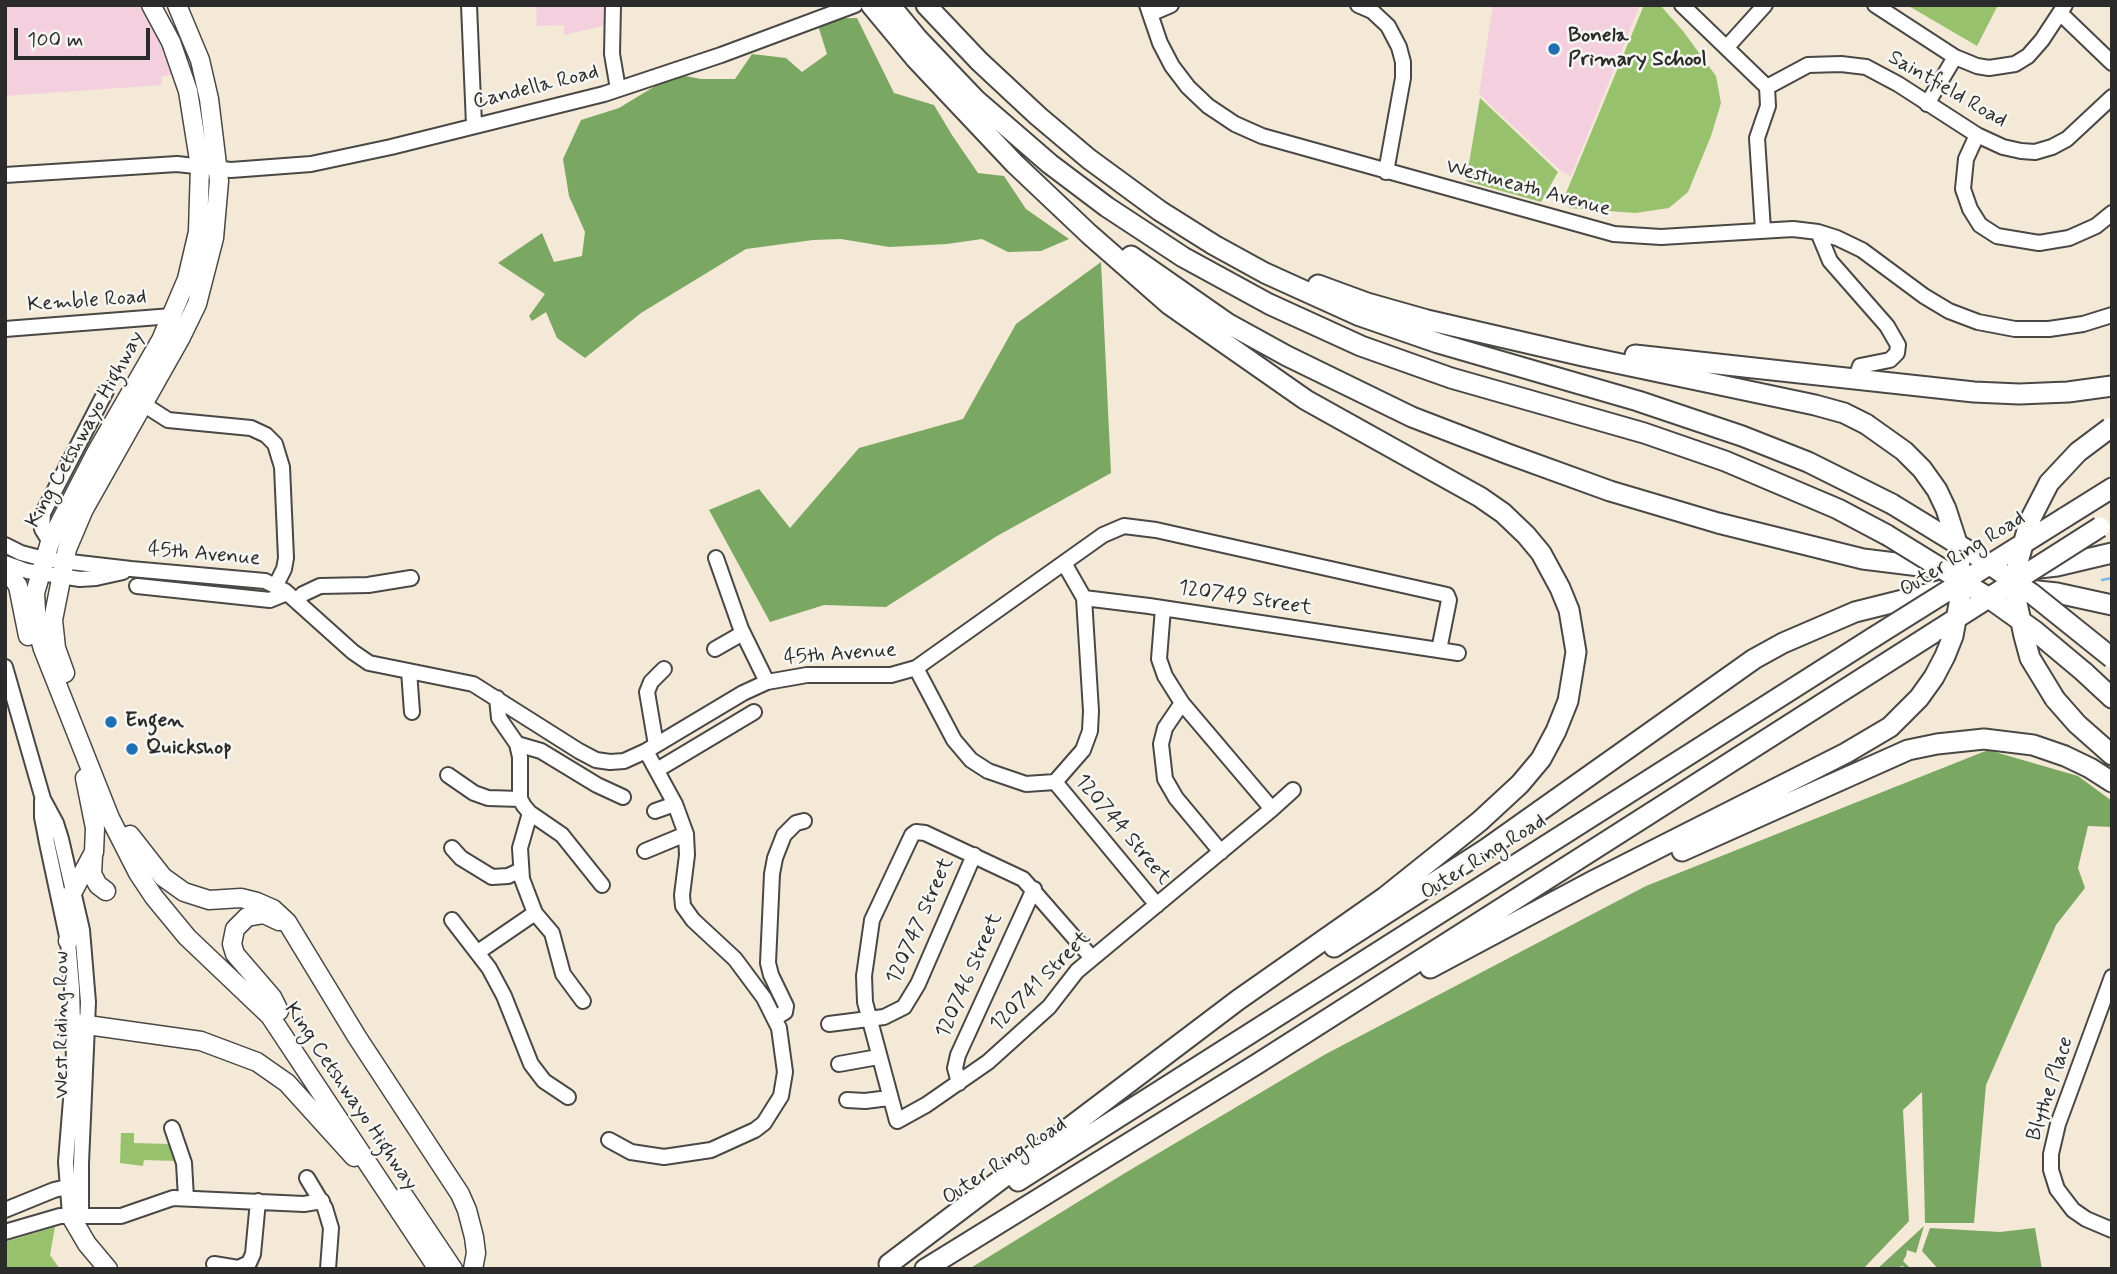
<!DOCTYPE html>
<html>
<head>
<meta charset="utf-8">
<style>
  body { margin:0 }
  #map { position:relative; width:2117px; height:1274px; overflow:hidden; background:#f4e9d7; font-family:Mynerve,sans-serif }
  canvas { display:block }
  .frame { position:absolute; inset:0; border:7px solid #2b2b2b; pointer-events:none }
  .scale { position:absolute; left:14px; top:28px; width:136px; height:32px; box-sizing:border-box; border:4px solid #2b2b2b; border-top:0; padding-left:9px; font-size:21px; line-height:24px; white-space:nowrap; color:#2b2b2b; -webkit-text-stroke:5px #f6f6f2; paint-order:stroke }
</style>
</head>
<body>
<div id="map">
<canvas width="2117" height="1274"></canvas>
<div class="frame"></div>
<div class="scale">100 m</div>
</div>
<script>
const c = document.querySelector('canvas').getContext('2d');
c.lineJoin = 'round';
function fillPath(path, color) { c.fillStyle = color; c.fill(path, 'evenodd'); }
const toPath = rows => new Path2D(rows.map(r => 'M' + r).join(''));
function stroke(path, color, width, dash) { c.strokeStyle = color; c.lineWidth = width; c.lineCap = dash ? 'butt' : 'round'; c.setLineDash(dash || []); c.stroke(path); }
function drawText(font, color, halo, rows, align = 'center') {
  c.font = font + ' Mynerve,sans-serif'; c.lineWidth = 5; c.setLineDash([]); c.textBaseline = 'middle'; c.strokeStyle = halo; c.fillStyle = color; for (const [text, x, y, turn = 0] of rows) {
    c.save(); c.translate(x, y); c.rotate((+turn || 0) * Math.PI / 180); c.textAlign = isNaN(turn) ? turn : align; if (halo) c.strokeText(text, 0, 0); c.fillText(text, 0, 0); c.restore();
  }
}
fillPath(toPath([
  [5,5,139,5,149,24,152,24,172,75,161,76,162,85,5,96],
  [536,5,605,5,606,25,564,35,564,25,537,26],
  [1493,5,1640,5,1571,176,1561,171,1479,94]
]), '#f4cfde');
fillPath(toPath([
  [1644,5,1660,5,1683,31,1716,76,1721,103,1711,136,1688,192,1669,208,1635,213,1569,208,1566,193],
  [1907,5,1998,5,1977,46],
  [1480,98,1558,172,1541,202,1466,181],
  [121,1133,134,1133,134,1143,170,1144,176,1161,144,1160,143,1166,120,1163],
  [55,1227,50,1255,60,1269,5,1269,5,1242]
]), '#98c16e');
fillPath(toPath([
  [857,18,894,93,934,105,952,135,978,173,1004,176,1026,209,1069,239,1041,251,1008,252,982,239,947,244,889,247,841,239,813,240,746,249,641,313,585,358,557,338,546,312,532,321,529,316,545,294,498,263,542,233,554,262,582,256,585,232,569,196,563,159,581,120,619,108,675,74,701,79,735,79,752,54,786,58,802,72,827,54,816,19],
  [1101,262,1111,473,997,536,886,607,824,605,770,622,709,510,759,489,790,528,859,448,963,419,1016,324],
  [1988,750,2078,776,2112,801,2112,827,2088,826,2078,868,2085,888,2056,925,1986,1085,1974,1223,1925,1223,1922,1092,1903,1110,1909,1221,1863,1269,969,1269,1125,1173,1324,1055,1646,886],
  [1924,1226,1916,1253,1907,1250,1906,1256,1903,1261,1911,1269,1902,1266,1892,1269,1877,1269],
  [1930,1228,2000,1232,2035,1228,2042,1269,1938,1269,1922,1251]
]), '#7aa761');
stroke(toPath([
  [2102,580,2112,578]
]), '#78b8ec', 2.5);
const minor = toPath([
  [469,5,474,125],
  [613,5,612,54,618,89],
  [1147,5,1160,43,1172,66,1188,87,1208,106,1235,124,1262,136,1614,234,1661,237,1793,229,1818,232,1837,238,1862,250,1924,296,1949,311,1978,322,2015,329,2049,329,2083,324,2112,315],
  [1358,5,1372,11,1388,26,1399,47,1403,62,1403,78,1386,172],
  [1682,5,1767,87],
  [1875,5,1955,57,1977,66,1989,68,2015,64,2028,56,2042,40,2065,5],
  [2060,13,2112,63],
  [1150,14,1171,5],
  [1727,47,1765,5],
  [1927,104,1955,57],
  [1977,135,1966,159,1963,189,1970,209,1980,225,1997,236,2039,243,2069,238,2096,226,2112,213],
  [5,175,177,164,231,170,311,164,391,147,604,94,721,55,855,5],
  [1763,230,1757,138,1768,106,1767,87,1808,65,1841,64,1866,67,1898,84,1977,135,2003,147,2021,151,2035,152,2052,147,2067,139,2112,97],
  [1818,232,1830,261,1887,326,1898,345,1897,353,1890,360,1860,366,1855,381],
  [5,329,172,316],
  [143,404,168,420,251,428,266,435,275,444,282,467,286,558,284,569,276,585],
  [50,542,42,529,43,513,106,391],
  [5,545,21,553,44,559,131,569,265,581,285,591,353,652,369,663,473,684,579,751,596,760,610,762,624,761,646,751,743,693,767,682,807,675,891,675,916,668,1103,535,1124,526,1156,530,1447,595,1449,600,1439,650],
  [716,558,741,629,767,682],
  [5,563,27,571,80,579,96,578,123,572],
  [1064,563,1084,598,1149,606,1458,653],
  [137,586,270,600,287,593],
  [296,601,303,594,320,586,368,585,411,578],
  [1163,608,1159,659,1165,676,1182,703,1272,809],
  [715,649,743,633],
  [5,667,43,799,56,823,61,839,82,930,88,1002,81,1163,81,1216],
  [916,668,954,740,971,760,988,771,1026,784,1055,782,1083,750,1090,731,1091,711,1084,598],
  [409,671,412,712],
  [497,698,499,718,517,744,520,757,520,799,524,806,530,813,562,835,602,885],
  [1182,703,1165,728,1161,744,1165,779,1176,798,1221,852],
  [517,744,541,751,597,785,623,797],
  [656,745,647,692,651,682,664,669],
  [657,770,754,712],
  [448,775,474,793,488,798,520,799],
  [1055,782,1157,905],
  [42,800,42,817,47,843,68,941,72,988,74,1062,66,1162,70,1215],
  [655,811,675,804],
  [530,813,520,848,522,879,535,913,552,933,563,974,583,1001],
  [452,848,461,858,492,877,508,876,521,870],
  [645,851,686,834],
  [452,920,489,968,504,996,531,1064,544,1081,568,1097],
  [478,952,535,913],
  [1092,958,1023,879,925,833,916,832,912,835,872,920,864,976,865,1002,897,1121,926,1105,988,1062,1049,1007,1077,971,1272,809,1293,790],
  [2112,977,2058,1124,2051,1154,2051,1170,2057,1189,2073,1210,2086,1219,2112,1230],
  [775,1018,785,1012,786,1006,771,975,768,963,772,874,775,858,784,835,796,823,804,821],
  [829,1024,884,1017,904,1007,918,984,974,855],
  [839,1064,878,1057],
  [959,1083,955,1068,958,1055,1034,889],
  [847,1100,865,1101,889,1098],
  [172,1128,184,1163,186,1198],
  [609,1140,631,1152,664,1157,711,1150,755,1130,764,1123,781,1096,785,1072,779,1028,764,998,735,959,693,920,683,906,682,895,687,855,686,834,675,804,646,751],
  [307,1178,325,1208,331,1228,328,1269],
  [5,1210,54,1190,67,1187],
  [5,1232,60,1216,121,1216,173,1198,304,1204,322,1201],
  [214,1264,238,1268,249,1263,253,1254,258,1201]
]);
const major = toPath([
  [151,5,171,42,188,91,200,166,198,232,187,279,161,340,97,451,50,542,35,593,37,628,43,649,110,818,138,873,154,897,187,937,270,1016,438,1269],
  [5,567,18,586,28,636],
  [65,673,56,648,53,620,67,549,84,509,181,337,197,304,214,238,219,181,209,99,200,60,177,5],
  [130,835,163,877,184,892,209,900,241,898,257,902,273,909,287,922,357,1037,460,1194,467,1210,474,1237,476,1253,473,1269],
  [93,855,92,874,98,885,106,891],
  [279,921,264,914,247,917,235,929,232,944,235,954,272,997,279,1011],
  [68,941,72,927,70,897,94,852,95,828,85,778],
  [73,1023,201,1041,257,1062,287,1083,354,1157],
  [404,1196,453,1269],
  [70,1215,87,1244,108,1269]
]);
const highway = toPath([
  [871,5,915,58,1015,164,1089,234,1170,305,1306,400,1480,497,1503,513,1526,535,1541,553,1560,588,1569,610,1576,652,1568,701,1556,731,1541,759,1520,784,1480,821,1385,897,1238,1000,889,1264],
  [890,5,918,39,976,100,1050,164,1107,207,1183,257,1269,304,1361,346,1451,378,1644,433,1725,461,1838,509,1887,535],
  [926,5,979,61,1038,116,1089,159,1160,211,1214,245,1265,273,1360,316,1438,343,1638,401,1742,436,1808,462,1892,504],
  [1131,256,1227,323,1287,356,1412,417,1508,454,1610,491,1718,523,1863,559,1944,569],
  [1318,285,1367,303,1427,320,1583,356,1815,405,1844,413,1866,424],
  [1635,355,1974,392,2019,394,2068,392,2112,386],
  [2064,518,2112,488],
  [2030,569,2057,566,2112,553],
  [2018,589,2057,593,2112,605],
  [2084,672,2112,698],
  [2055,699,2077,724,2112,755],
  [1682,851,1908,750,1937,744,1984,739,2033,745,2065,756,2090,768,2112,782],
  [1334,947,1486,849,1754,659,1783,643,1855,612,1947,589],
  [1430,968,1593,881,1846,753,1890,727,1903,714],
  [1018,1181,1874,637],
  [925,1269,1257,1064,1938,630]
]);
stroke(minor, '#494845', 18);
stroke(major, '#494845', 21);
stroke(highway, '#494845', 23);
stroke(minor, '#fff', 14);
stroke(major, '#fff', 18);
stroke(highway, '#fff', 19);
const highwayBridge = toPath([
  [1866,424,1904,451,1922,469,1937,490,1946,509,1959,549,1961,593,1953,636,1945,656,1934,677,1919,698,1903,714],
  [1892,504,1977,556,2031,593,2112,658],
  [1887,535,1986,596,2035,631,2084,672],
  [1938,630,2100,527],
  [1874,637,2064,518],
  [2055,699,2030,658,2024,636,2014,589,2018,562,2030,520,2049,483,2078,452,2110,428]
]);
stroke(highwayBridge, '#494845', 23, []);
stroke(highwayBridge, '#fff', 19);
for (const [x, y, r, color] of [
  [1554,49,7,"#1f6fb2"],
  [111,722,7,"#1f6fb2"],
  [132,749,7,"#1f6fb2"]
]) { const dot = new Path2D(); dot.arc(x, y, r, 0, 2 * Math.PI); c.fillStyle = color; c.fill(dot); stroke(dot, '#f6f6f2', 2.5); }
drawText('bold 21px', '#2b2b2b', '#f6f6f2', [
  ["Bonela",1568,37],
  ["Primary School",1568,61],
  ["Engen",125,722],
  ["Quickshop",146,749]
], 'left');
drawText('21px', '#2b2b2b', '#f6f6f2', [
  ["Candella Road",536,88,-14],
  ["Saintfield Road",1947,90,30],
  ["Westmeath Avenue",1528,189,15],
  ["Kemble Road",87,302,-4],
  ["King Cetshwayo Highway",86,430,-61],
  ["45th Avenue",204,555,5],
  ["Outer Ring Road",1963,555,-32],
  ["120749 Street",1245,599,9],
  ["45th Avenue",840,655,-4],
  ["120744 Street",1122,830,50],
  ["Outer Ring Road",1484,858,-32],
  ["120747 Street",921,921,-66],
  ["120746 Street",970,976,-66],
  ["120741 Street",1041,982,-45],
  ["West Riding Row",63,1025,-90],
  ["Blythe Place",2051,1089,-72],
  ["King Cetshwayo Highway",350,1097,56],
  ["Outer Ring Road",1005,1162,-33]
]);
</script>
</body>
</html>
